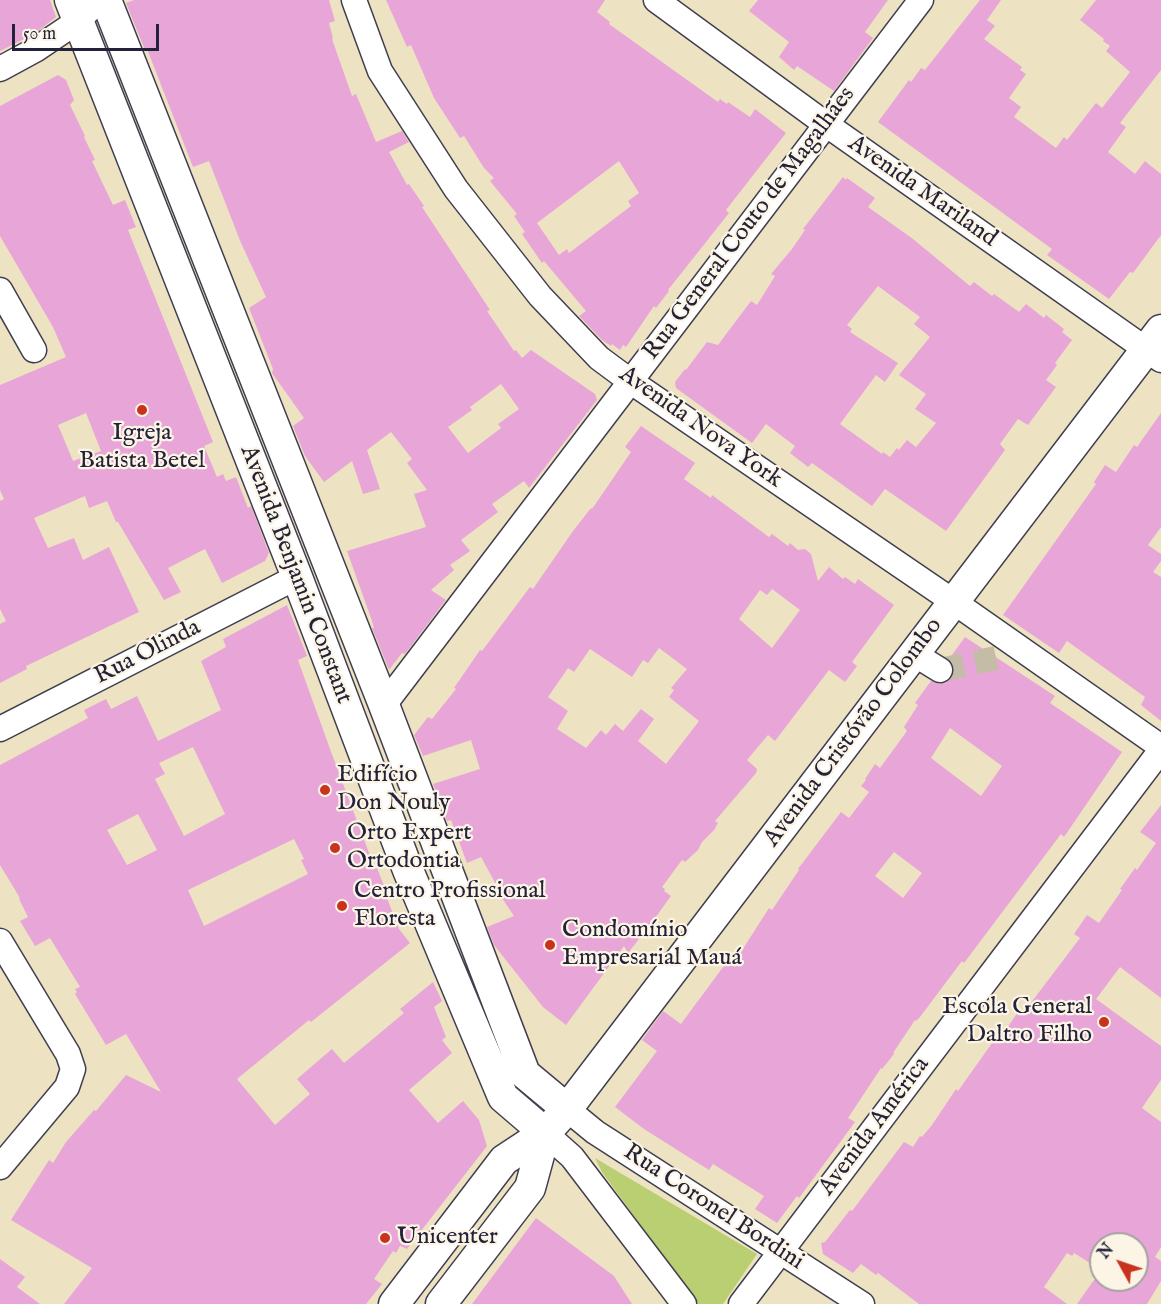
<!DOCTYPE html>
<html>
<head>
<meta charset="utf-8">
<style>
  body { margin:0 }
  #map { position:relative; width:1161px; height:1304px; overflow:hidden; background:#ede2c1; font-family:"IM FELL English",serif }
  canvas { display:block }
  .north { position:absolute; left:1089px; top:1232px; width:60px; height:60px; box-sizing:border-box; background:#fcf5e5; border:2px solid #a5a1a1; border-radius:50%; rotate:310deg; font-size:16px; font-weight:700; line-height:24px; text-align:center; color:#22223b }
  .north::after { content:''; display:block; margin:auto; width:21px; height:27px; background:#c8321e; clip-path:polygon(50% 0,100% 100%,50% 72%,0 100%) }
  .scale { position:absolute; left:12px; top:24px; width:147px; height:27px; box-sizing:border-box; border:3px solid #22223b; border-top:0; padding-left:8px; font-size:18px; line-height:21px; white-space:nowrap; color:#22223b; -webkit-text-stroke:4px #fcf5e5; paint-order:stroke }
</style>
</head>
<body>
<div id="map">
<canvas width="1161" height="1304"></canvas>
<div class="north">N</div>
<div class="scale">50 m</div>
</div>
<script>
const c = document.querySelector('canvas').getContext('2d');
c.lineJoin = 'round';
function fillPath(path, color) { c.fillStyle = color; c.fill(path, 'evenodd'); }
const toPath = rows => new Path2D(rows.map(r => 'M' + r).join(''));
function stroke(path, color, width, dash) { c.strokeStyle = color; c.lineWidth = width; c.lineCap = dash ? 'butt' : 'round'; c.setLineDash(dash || []); c.stroke(path); }
function drawText(font, color, halo, rows, align = 'center') {
  c.font = font + ' "IM FELL English",serif'; c.lineWidth = 4.5; c.setLineDash([]); c.textBaseline = 'middle'; c.strokeStyle = halo; c.fillStyle = color; for (const [text, x, y, turn = 0] of rows) {
    c.save(); c.translate(x, y); c.rotate((+turn || 0) * Math.PI / 180); c.textAlign = isNaN(turn) ? turn : align; if (halo) c.strokeText(text, 0, 0); c.fillText(text, 0, 0); c.restore();
  }
}
fillPath(toPath([
  [595,1158,757,1254,723,1304,698,1304,602,1172]
]), '#bace72');
fillPath(toPath([
  [0,0,50,0,56,17,34,34,0,51],
  [134,0,329,0,335,21,329,23,333,38,332,39,352,96,356,94,376,142,402,131,409,142,389,152,407,185,409,184,424,206,422,207,490,310,487,311,514,351,516,350,522,358,531,350,595,394,597,400,529,488,524,481,492,504,498,512,461,540,470,551,450,565,454,570,431,590,446,600,445,601,405,654,402,653,389,670,372,628,374,628,372,621,347,551,426,527,414,494,427,490,407,463,412,459,391,432,367,450,380,489,363,494,352,461,324,482,305,456,293,426,304,418,272,373,273,369,249,308,266,297,241,243,209,161,193,167,147,49,145,50,126,3],
  [501,384,519,409,498,424,501,428,468,453,448,427,472,410,470,407],
  [386,0,605,0,597,12,610,22,609,24,718,102,720,99,727,104,728,102,750,117,755,109,786,133,726,210,729,213,668,290,669,291,656,308,654,306,626,347,623,345,620,350,612,344,611,346,602,340,579,316,586,311,544,261,542,263,522,234,525,232,514,216,517,214,490,181,494,178,484,168,464,136,460,138,434,98,411,45,407,47],
  [619,161,639,193,628,201,631,206,569,253,567,249,559,255,537,223],
  [758,0,888,0,865,32,873,38,834,91,797,66,794,70,779,57,789,42,749,11],
  [980,0,1001,0,987,20,995,26,984,39,1022,67,1020,70,1026,74,1009,98,1021,107,1014,117,1056,148,1064,137,1067,140,1096,103,1102,108,1130,72,1106,51,1110,46,1103,41,1104,39,1080,20,1096,0,1161,0,1161,70,1120,123,1126,127,1108,152,1135,174,1145,161,1161,174,1161,235,1133,273,1130,272,1109,299,1047,255,1052,249,878,122,909,80,911,82,921,68,925,70],
  [58,75,66,80,74,100,70,105,85,136,84,137,95,160,92,161,113,205,125,200,136,227,128,230,213,442,204,446,217,477,223,474,226,481,236,477,248,508,251,506,269,553,265,561,222,583,205,549,168,568,181,592,164,600,118,522,116,522,107,501,89,508,85,496,34,518,48,548,74,538,83,560,109,547,139,612,26,666,27,669,0,683,0,624,6,621,0,609,0,501,4,499,0,490,0,385,66,357,53,327,0,236,0,106],
  [86,413,101,451,73,461,58,425],
  [843,177,846,180,847,178,875,198,868,207,913,239,970,286,974,282,992,296,994,294,1019,312,1026,304,1044,318,1046,315,1064,329,1062,332,1072,340,1055,363,1057,365,1046,380,1056,387,1028,425,1018,419,1000,444,1005,450,946,531,885,489,872,506,812,463,808,467,790,453,795,446,766,424,752,443,676,388,675,382,685,369,686,370,707,342,718,345,751,301,757,305,775,276,771,274,792,249,805,230,803,229],
  [878,286,920,317,914,324,930,337,899,375,926,394,915,409,936,423,916,447,907,440,899,450,897,448,890,457,883,452,882,454,840,424,876,375,885,382,898,363,850,332,852,329,847,325],
  [1161,413,1161,527,1148,545,1161,554,1161,561,1153,572,1161,577,1161,721,1141,705,1145,697,1067,641,1059,653,1003,615,1096,484,1094,482,1105,465,1116,472,1134,445,1137,447],
  [641,426,695,463,684,479,711,498,712,495,769,537,772,534,788,546,790,543,798,550,805,549,811,554,818,581,829,567,843,579,845,577,855,584,858,579,894,605,852,662,857,666,845,682,829,670,775,741,768,735,747,760,757,769,756,773,715,821,718,823,714,830,702,842,698,850,685,862,682,860,662,887,665,889,664,891,671,896,650,925,628,953,624,946,566,1025,543,1007,494,945,487,927,514,916,496,889,498,888,481,857,467,863,451,820,447,821,433,784,480,769,471,740,423,756,414,735,428,717,432,719,456,689,454,688,480,650,482,651,530,587,533,589,573,531,591,508,592,509,631,452,625,447],
  [772,589,800,610,772,648,739,619,760,590,767,595],
  [659,648,687,669,671,688,674,690,669,697,699,721,666,764,638,741,654,719,641,709,623,731,615,724,606,735,601,730,586,748,557,729,568,711,548,697,568,668,574,672,590,649,632,677,643,660,648,663],
  [287,605,307,656,298,660,330,749,375,869,377,868,388,896,387,898,399,929,410,943,311,1022,309,1020,237,1079,275,1125,310,1094,297,1079,332,1049,344,1063,404,1013,400,1009,433,982,442,1001,434,1007,446,1037,442,1040,452,1053,409,1090,438,1123,463,1101,479,1120,487,1146,407,1249,400,1246,396,1253,393,1251,374,1279,382,1284,366,1304,64,1304,92,1268,11,1220,49,1160,53,1163,66,1142,94,1110,96,1111,126,1075,161,1092,126,1034,106,1045,75,994,77,992,75,989,80,987,50,938,35,946,20,921,28,917,19,899,20,898,0,865,0,765,88,718,84,710,106,699,111,709,137,696,158,741,221,710,201,661,226,647,223,639],
  [193,747,225,814,184,836,155,779,165,774,159,763],
  [138,814,157,850,127,865,107,830],
  [294,839,304,859,301,860,308,874,204,926,188,890],
  [965,637,1055,696,1050,703,1122,752,1064,837,1061,834,964,963,962,961,920,1017,916,1021,915,1020,893,1053,894,1054,882,1069,881,1068,848,1118,855,1122,799,1198,797,1196,777,1223,755,1209,764,1196,713,1164,709,1170,644,1129,615,1107,657,1051,642,1040,663,1011,681,1024,726,963,732,966,769,908,772,910,799,870,798,869,841,812,849,818,869,792,861,786,866,780,865,779,875,764,880,768,907,731,904,727,918,705,915,703,931,681,940,684,946,683,952,678,954,670,949,659],
  [950,728,1002,766,981,796,931,758],
  [894,852,922,873,903,898,875,876],
  [1161,805,1161,998,1120,967,1096,999,1161,1046,1161,1080,1142,1108,1161,1122,1161,1247,1155,1257,1161,1261,1161,1281,1147,1304,1077,1304,1094,1280,1137,1280,1137,1244,1101,1244,1101,1270,1074,1253,1072,1256,1067,1253,1044,1287,1067,1304,919,1304,878,1273,876,1275,861,1264,853,1273,823,1254,821,1243,825,1242,850,1210,852,1211,904,1142,913,1147,920,1136,922,1137,932,1125,956,1089,958,1091,1002,1029,1005,1031,1020,1009,1024,1012,1080,938,1074,934,1087,915,1099,923,1122,890,1120,889,1135,868,1137,870,1156,843,1140,832],
  [536,1218,614,1276,632,1304,472,1304],
  [0,1259,25,1277,17,1287,40,1304,0,1304]
]), '#e8a6d8');
stroke(toPath([
  [940,670,996,658]
]), '#c4bca6', 24, [24, 12]);
const minor = toPath([
  [354,0,380,71,456,189,540,296,599,358,630,381,954,602,1161,747],
  [656,0,827,125,1161,360],
  [0,69,35,50,78,21,99,0],
  [0,290,34,350],
  [914,654,940,670],
  [384,705,921,0],
  [0,729,297,577],
  [0,941,68,1054,73,1069,67,1087,0,1167],
  [567,1109,595,1132,862,1304],
  [545,1133,572,1157,684,1304],
  [741,1304,1161,750]
]);
const major = toPath([
  [70,0,297,577,408,870,503,1097,545,1133],
  [106,0,384,705,525,1074,567,1109],
  [394,1304,504,1160,545,1133,567,1109,1161,330],
  [441,1304,530,1188,545,1133]
]);
stroke(minor, '#403f4f', 27);
stroke(major, '#403f4f', 33);
stroke(minor, '#fff', 24);
stroke(major, '#fff', 30);
for (const [x, y, r, color] of [
  [142,410,6,"#c8321e"],
  [325,790,6,"#c8321e"],
  [335,848,6,"#c8321e"],
  [342,906,6,"#c8321e"],
  [550,945,6,"#c8321e"],
  [1104,1022,6,"#c8321e"],
  [385,1238,6,"#c8321e"]
]) { const dot = new Path2D(); dot.arc(x, y, r, 0, 2 * Math.PI); c.fillStyle = color; c.fill(dot); stroke(dot, '#fcf5e5', 2); }
drawText('24px', '#22223b', '#fcf5e5', [
  ["Avenida Mariland",922,192,35],
  ["Rua General Couto de Magalhães",750,224,-53],
  ["Avenida Nova York",700,428,35],
  ["Avenida Benjamin Constant",295,575,69],
  ["Rua Olinda",148,653,-27],
  ["Avenida Cristóvão Colombo",854,733,-53],
  ["Avenida América",875,1127,-53],
  ["Rua Coronel Bordini",713,1208,33]
]);
drawText('24px', '#22223b', '#fcf5e5', [
  ["Igreja",142,434,"center"],
  ["Batista Betel",142,462,"center"],
  ["Edifício",337,776],
  ["Don Nouly",337,804],
  ["Orto Expert",347,834],
  ["Ortodontia",347,862],
  ["Centro Profissional",354,892],
  ["Floresta",354,920],
  ["Condomínio",562,931],
  ["Empresarial Mauá",562,959],
  ["Escola General",1092,1008,"right"],
  ["Daltro Filho",1092,1036,"right"],
  ["Unicenter",397,1238]
], 'left');
</script>
</body>
</html>
